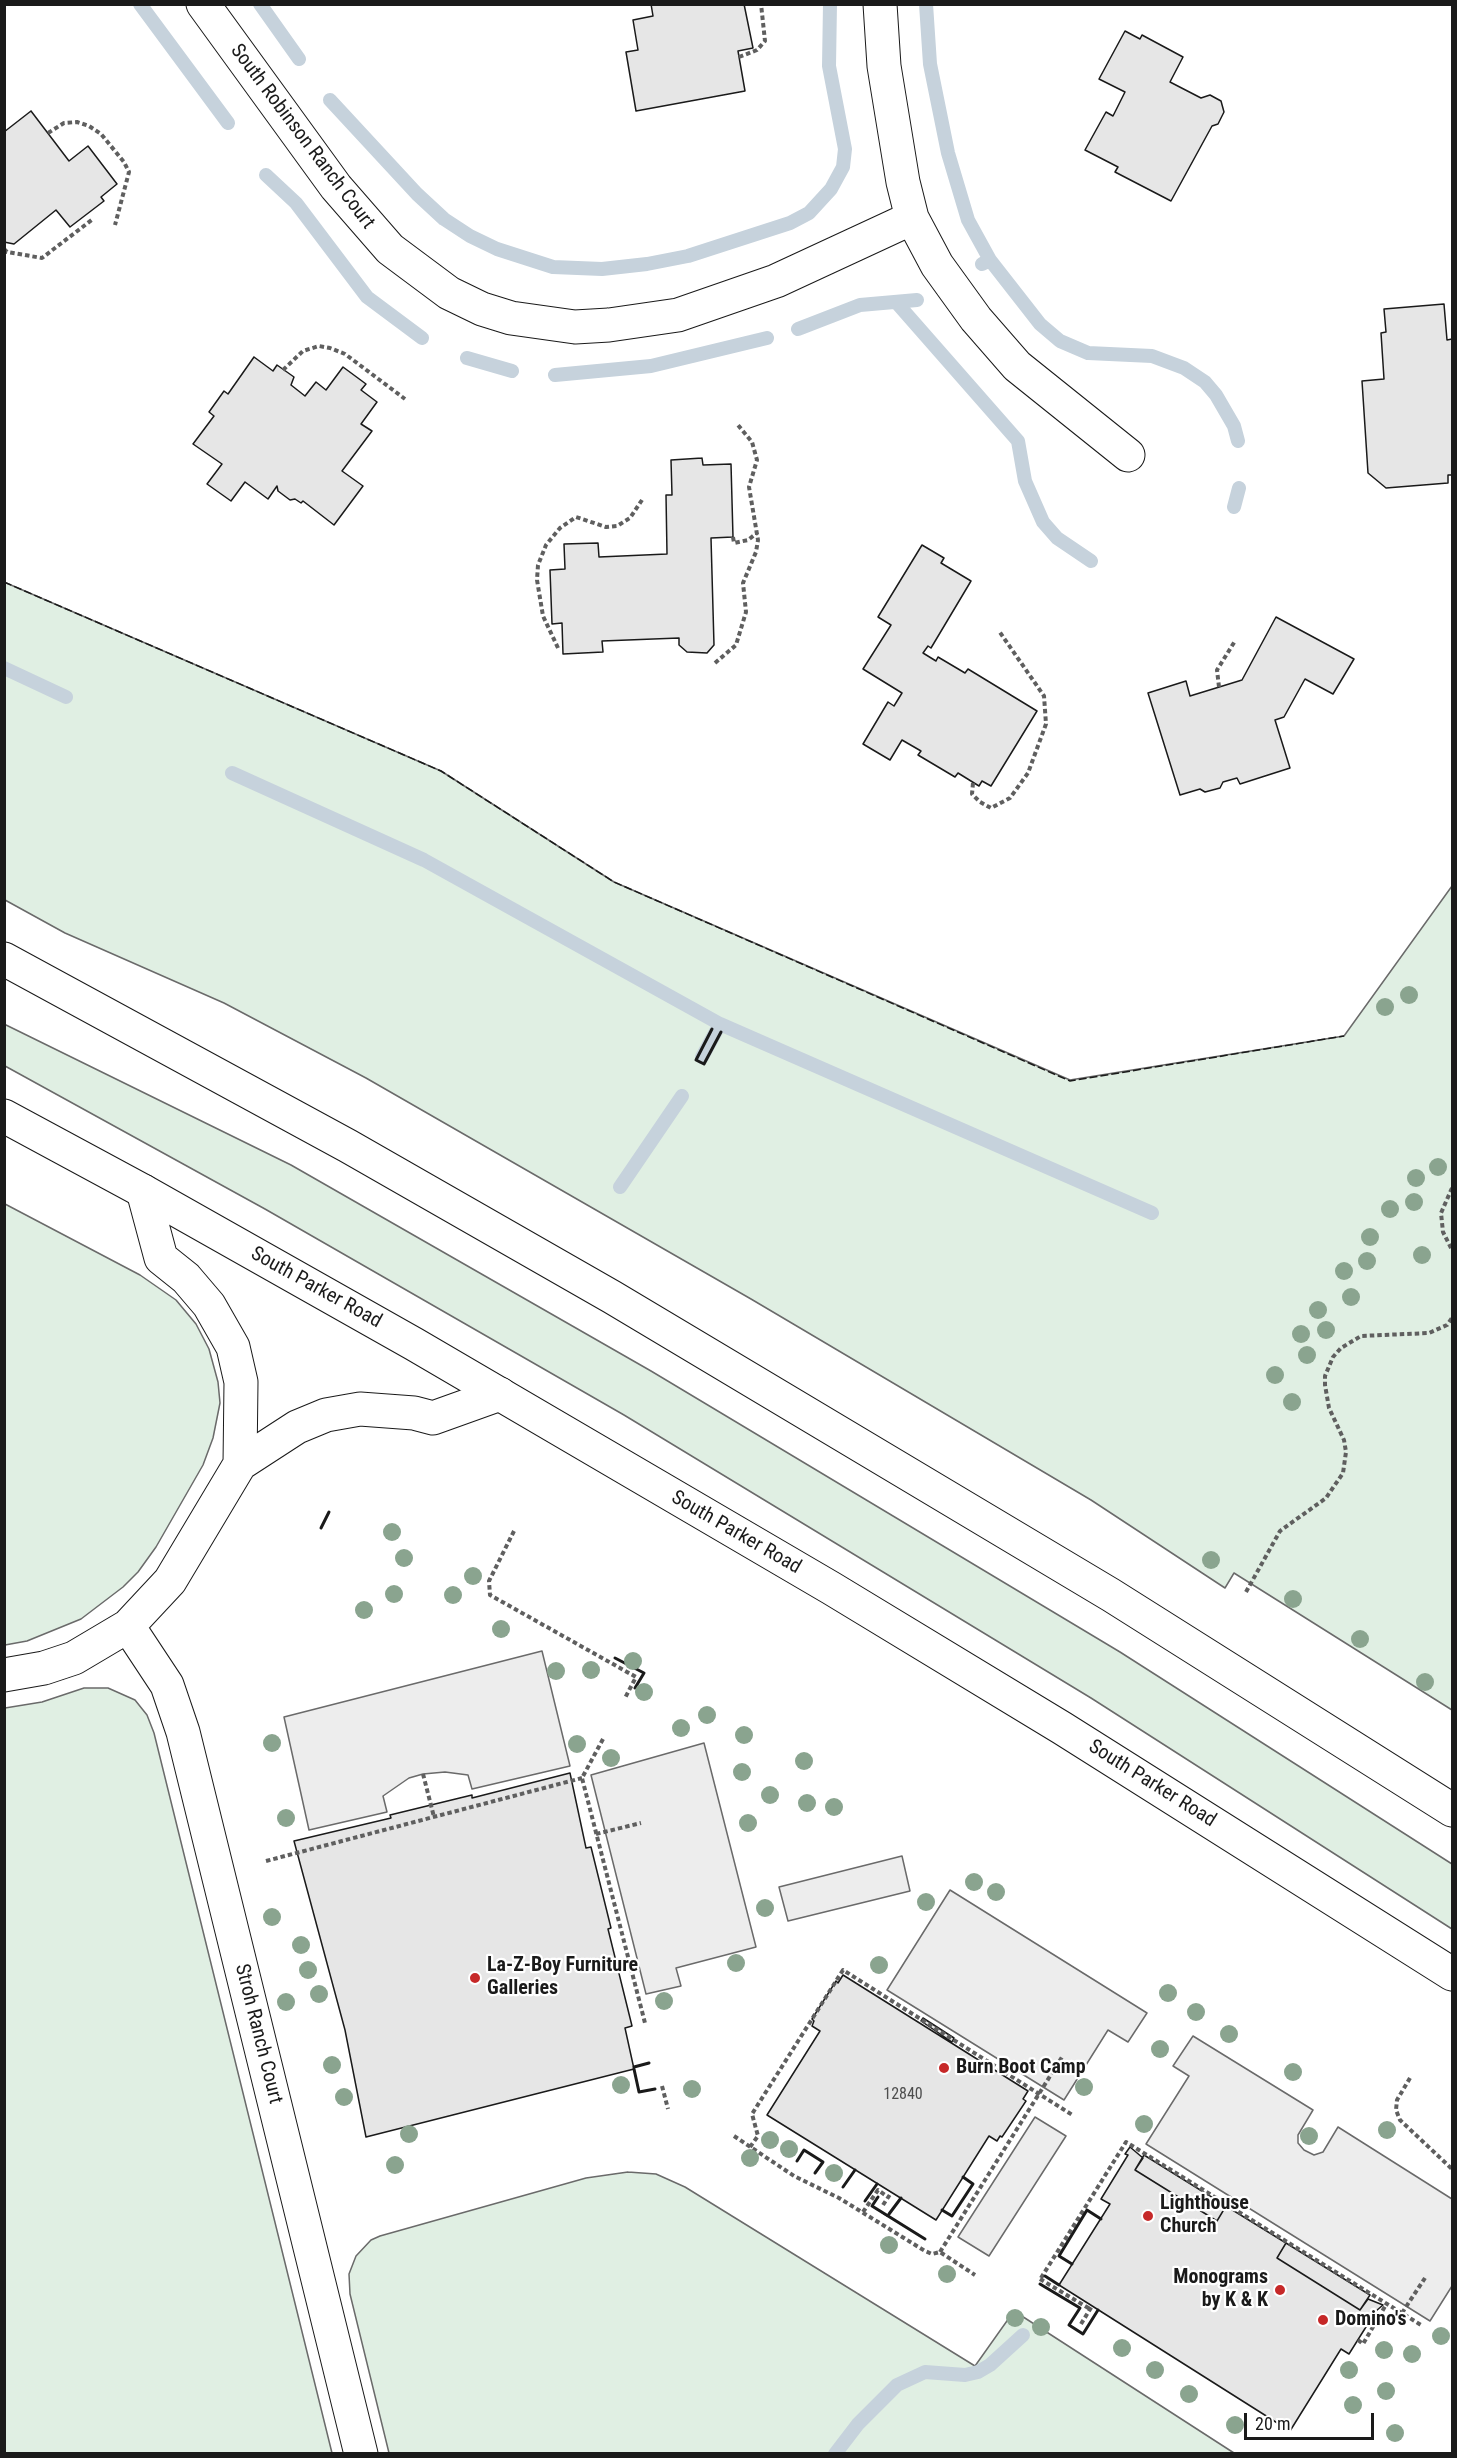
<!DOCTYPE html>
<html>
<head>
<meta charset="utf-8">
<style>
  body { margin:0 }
  #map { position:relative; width:1457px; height:2458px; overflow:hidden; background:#fff; font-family:"Roboto Condensed",sans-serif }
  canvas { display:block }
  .frame { position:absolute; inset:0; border:6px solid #1a1a1a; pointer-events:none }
  .scale { position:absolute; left:1244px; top:2413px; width:130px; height:27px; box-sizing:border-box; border:3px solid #1a1a1a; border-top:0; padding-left:8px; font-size:18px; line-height:21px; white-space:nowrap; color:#1a1a1a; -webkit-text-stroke:4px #fff; paint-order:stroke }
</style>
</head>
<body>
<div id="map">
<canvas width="1457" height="2458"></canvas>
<div class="frame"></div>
<div class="scale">20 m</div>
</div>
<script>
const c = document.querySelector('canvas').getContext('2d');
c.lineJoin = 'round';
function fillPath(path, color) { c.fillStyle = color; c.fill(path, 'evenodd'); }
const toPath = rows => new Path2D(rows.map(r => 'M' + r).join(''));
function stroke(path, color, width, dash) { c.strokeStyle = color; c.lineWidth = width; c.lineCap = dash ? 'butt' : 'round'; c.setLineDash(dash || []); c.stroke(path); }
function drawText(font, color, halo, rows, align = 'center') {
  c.font = font + ' "Roboto Condensed",sans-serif'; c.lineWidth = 4.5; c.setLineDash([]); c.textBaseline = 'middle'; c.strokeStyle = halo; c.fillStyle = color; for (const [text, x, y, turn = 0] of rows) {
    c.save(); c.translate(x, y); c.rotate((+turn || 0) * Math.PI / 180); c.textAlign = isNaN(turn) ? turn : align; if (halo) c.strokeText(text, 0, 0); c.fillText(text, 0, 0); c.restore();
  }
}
const green = toPath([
  [4,582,441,771,614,882,1070,1080,1344,1036,1452,886,1452,1710,1234,1573,1225,1588,1091,1500,751,1299,366,1078,224,1003,65,933,5,900,4,582],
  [4,1024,291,1165,651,1371,1120,1652,1452,1864,1452,1929,1091,1698,624,1415,265,1209,5,1066,4,1024],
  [5,1204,140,1275,176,1300,196,1324,209,1349,218,1382,220,1403,213,1438,203,1465,156,1547,138,1572,123,1587,81,1619,27,1641,5,1645,5,1204],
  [84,1688,108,1688,135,1700,147,1715,154,1733,332,2453,5,2453,5,1708,42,1702,84,1688],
  [628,2172,656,2174,685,2187,975,2366,1014,2311,1234,2453,389,2453,350,2294,349,2274,356,2256,371,2240,380,2236,586,2178,628,2172]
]);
fillPath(green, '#e0efe3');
stroke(green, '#6a6a6a', 1.5);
const parking = toPath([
  [542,1651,570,1766,472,1789,468,1775,445,1772,423,1774,409,1778,383,1796,387,1812,309,1830,284,1717,542,1651],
  [704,1743,756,1947,676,1968,681,1986,646,1994,591,1775,704,1743],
  [902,1856,910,1891,788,1921,779,1887,902,1856],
  [950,1890,1147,2013,1128,2042,1108,2030,1064,2100,887,1990,950,1890],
  [1193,2036,1313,2110,1298,2135,1298,2143,1304,2150,1314,2155,1323,2152,1338,2127,1452,2199,1452,2286,1430,2321,1146,2144,1189,2076,1173,2066,1193,2036],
  [1035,2117,1066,2136,989,2256,958,2237,1035,2117]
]);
fillPath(parking, '#ededed');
stroke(parking, '#6a6a6a', 1.5);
stroke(toPath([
  [140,4,228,123],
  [260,4,299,59],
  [926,4,930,64,948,153,968,220,990,260],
  [330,100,417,194,444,219,470,236,497,249,553,267,602,269,647,264,688,256,790,223,809,213,831,189,843,167,845,149,829,66,830,4],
  [266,175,296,203,367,297,422,338],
  [982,264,990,260,1040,324,1060,341,1088,353,1152,356,1184,368,1205,382,1216,395,1234,426,1238,441],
  [896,302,1018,441,1025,481,1043,522,1057,538,1091,561],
  [798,329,860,305,917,300],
  [467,358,512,371],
  [555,375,651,366,767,338],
  [1234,507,1239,488],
  [4,668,66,697],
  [232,773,424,860,720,1024,1152,1213],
  [702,1057,720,1024],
  [620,1187,682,1096],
  [835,2454,858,2424,897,2385,925,2372,965,2375,978,2372,990,2365,1023,2335]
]), '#c6d2dc', 14);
const building = toPath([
  [651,4,744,4,753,48,738,51,745,91,636,111,626,52,638,50,633,20,653,16,651,4],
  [1125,31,1140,39,1142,35,1183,57,1170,82,1201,98,1210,95,1221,101,1224,112,1218,124,1212,126,1171,201,1115,172,1118,167,1085,150,1106,112,1113,116,1125,92,1099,79,1125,31],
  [31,111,69,161,88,146,117,184,101,197,104,201,70,227,56,210,14,244,4,242,4,132,31,111],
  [1444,304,1447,340,1452,339,1452,475,1448,475,1448,483,1386,488,1368,473,1362,381,1384,379,1381,333,1386,332,1384,309,1444,304],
  [254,357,273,371,277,365,294,377,291,385,305,396,316,382,326,390,343,367,366,384,361,390,377,402,361,424,372,431,342,471,363,486,334,525,303,501,301,503,295,499,290,500,278,491,277,486,268,499,245,482,231,501,207,484,222,464,193,444,214,416,209,412,224,391,228,394,254,357],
  [702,458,703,465,731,464,733,537,711,538,714,645,707,653,687,652,679,645,679,638,602,641,603,652,563,654,562,623,552,624,550,570,565,569,564,544,598,543,599,557,667,554,666,495,672,495,671,460,702,458],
  [922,545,944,558,941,563,971,581,931,648,928,646,923,653,936,661,938,657,965,673,968,669,1037,711,991,786,982,781,979,786,958,773,955,777,918,755,921,751,902,740,890,760,863,744,888,702,894,706,902,693,863,669,891,625,878,617,922,545],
  [1276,617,1354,659,1333,694,1305,679,1284,717,1275,720,1290,768,1240,784,1237,778,1223,782,1220,788,1205,792,1200,789,1180,795,1148,693,1186,681,1190,696,1242,680,1276,617],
  [570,1773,586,1848,591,1847,611,1928,608,1929,632,2026,625,2028,634,2069,366,2137,345,2030,294,1841,391,1818,390,1815,472,1795,472,1798,570,1773],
  [843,1975,1028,2091,1023,2099,1026,2101,1002,2137,1000,2136,997,2141,989,2136,936,2220,767,2115,820,2031,812,2026,814,2021,812,2019,836,1981,838,1983,843,1975],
  [923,2018,954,2038,952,2042,921,2021,923,2018],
  [1130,2147,1143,2158,1135,2170,1217,2221,1226,2206,1286,2243,1277,2258,1360,2310,1368,2299,1383,2305,1376,2311,1349,2354,1341,2349,1290,2431,1059,2285,1110,2204,1101,2199,1128,2155,1125,2154,1130,2147],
  [1144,2155,1226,2206,1217,2221,1135,2170,1144,2155],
  [1286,2243,1370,2295,1360,2310,1277,2258,1286,2243]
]);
fillPath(building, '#e6e6e6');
stroke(building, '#1a1a1a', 1.5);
const minor = toPath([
  [203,4,336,187,390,249,449,293,482,309,511,318,575,327,609,325,678,315,776,281,912,218],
  [880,4,884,66,903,182,912,218,937,265,976,319,1017,366,1128,455],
  [143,1191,161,1258,186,1278,209,1305,233,1347,241,1382,240,1464],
  [128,1626,167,1685,183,1732,361,2454],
  [4,1675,44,1668,74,1658,128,1626,170,1581,240,1464,297,1427,326,1415,360,1409,414,1413,433,1418,500,1394]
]);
const highway = toPath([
  [4,959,348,1146,612,1297,1111,1595,1452,1810],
  [4,1116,143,1191,414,1344,831,1588,1062,1728,1452,1974]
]);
stroke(minor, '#1a1a1a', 35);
stroke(highway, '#1a1a1a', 35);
stroke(toPath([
  [739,57,757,50,765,41,761,4],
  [48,133,64,123,77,122,89,126,101,134,124,162,129,172,115,225],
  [4,249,7,252,42,258,93,219],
  [283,370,303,351,319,346,330,348,345,354,405,399],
  [733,537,734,543,748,540,757,533],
  [558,648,543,616,537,580,538,565,546,545,560,528,576,517,606,527,617,526,630,518,642,500],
  [715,663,736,645,746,612,743,583,756,552,758,540,749,487,757,460,752,442,738,425],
  [1219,687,1217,670,1235,641],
  [973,783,972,794,980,802,991,808,1010,798,1028,773,1046,724,1044,696,999,631],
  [1452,1188,1441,1213,1443,1232,1452,1250],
  [514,1531,489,1581,490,1595,636,1677,625,1698],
  [1246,1592,1280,1531,1326,1498,1343,1473,1346,1452,1344,1440,1329,1408,1325,1385,1325,1376,1333,1357,1341,1348,1361,1336,1429,1333,1447,1325,1452,1318],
  [603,1739,582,1778,645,2023],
  [423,1774,434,1817],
  [596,1834,641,1823],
  [266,1861,582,1778],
  [1410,2078,1397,2100,1396,2110,1400,2120,1452,2169],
  [662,2086,668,2109],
  [734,2136,794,2176,839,2198,925,2251,932,2254,940,2252,975,2275],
  [750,2147,758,2136,752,2114,843,1970,1074,2116],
  [883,2205,891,2193],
  [863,2212,878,2190,888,2197],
  [940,2252,1062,2057],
  [1041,2278,1126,2142,1421,2325],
  [1040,2279,1090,2309],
  [1402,2313,1425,2278],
  [1081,2324,1092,2306],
  [1358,2340,1363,2344,1387,2303]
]), '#5f5f5f', 4, [4.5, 3]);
stroke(minor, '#fff', 33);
stroke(highway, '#fff', 33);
stroke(toPath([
  [4,582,441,771,614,882,1070,1081,1344,1036],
  [878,2197,872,2206,887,2216,889,2214],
  [1040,2284,1080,2308],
  [1069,2325,1083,2334,1098,2310]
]), '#1a1a1a', 1.5, [8, 3]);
stroke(toPath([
  [712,1029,696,1060,704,1064,721,1032],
  [321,1528,329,1512],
  [615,1658,644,1673,635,1688],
  [634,2067,649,2063],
  [634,2069,639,2092,655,2089],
  [797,2161,804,2150,823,2162,815,2173],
  [843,2187,855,2170],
  [878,2197,872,2206,925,2239],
  [865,2201,877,2184],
  [942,2210,952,2216,973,2184,963,2177],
  [889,2214,901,2198],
  [1072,2264,1059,2256,1087,2210,1101,2219],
  [1045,2276,1059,2285],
  [1040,2284,1080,2308,1069,2325,1083,2334,1098,2310]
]), '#1a1a1a', 3);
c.fillStyle = '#8aa48f';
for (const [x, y] of [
  [1409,995],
  [1385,1007],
  [1438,1167],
  [1416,1178],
  [1414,1202],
  [1390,1209],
  [1370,1237],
  [1422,1255],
  [1367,1261],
  [1344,1271],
  [1351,1297],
  [1318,1310],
  [1326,1330],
  [1301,1334],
  [1307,1355],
  [1275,1375],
  [1292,1402],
  [392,1532],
  [404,1558],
  [1211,1560],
  [473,1576],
  [394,1594],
  [453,1595],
  [1293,1599],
  [364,1610],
  [501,1629],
  [1360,1639],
  [633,1661],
  [591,1670],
  [556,1671],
  [1425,1682],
  [644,1692],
  [707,1715],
  [681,1728],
  [744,1735],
  [272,1743],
  [577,1744],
  [611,1758],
  [804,1761],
  [742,1772],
  [770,1795],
  [807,1803],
  [834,1807],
  [286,1818],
  [748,1823],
  [974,1882],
  [996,1892],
  [926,1902],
  [765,1908],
  [272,1917],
  [301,1945],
  [736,1963],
  [879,1965],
  [308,1970],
  [1168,1993],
  [319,1994],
  [664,2001],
  [286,2002],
  [1196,2012],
  [1229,2034],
  [1160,2049],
  [332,2065],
  [1293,2072],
  [621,2085],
  [1084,2087],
  [692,2089],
  [344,2097],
  [1144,2124],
  [1387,2130],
  [409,2134],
  [1309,2136],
  [770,2140],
  [789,2149],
  [750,2158],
  [395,2165],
  [834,2173],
  [889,2245],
  [947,2274],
  [1015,2318],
  [1041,2327],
  [1441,2336],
  [1122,2348],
  [1384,2350],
  [1412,2354],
  [1155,2370],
  [1349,2370],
  [1386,2391],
  [1189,2394],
  [1353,2405],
  [1235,2425],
  [1395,2433]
]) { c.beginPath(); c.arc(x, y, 9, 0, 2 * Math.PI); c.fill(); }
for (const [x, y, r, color] of [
  [475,1978,6,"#c62828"],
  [944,2068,6,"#c62828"],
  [1148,2216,6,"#c62828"],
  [1280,2290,6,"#c62828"],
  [1323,2320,6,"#c62828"]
]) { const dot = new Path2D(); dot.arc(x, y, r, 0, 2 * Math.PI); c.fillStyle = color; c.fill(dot); stroke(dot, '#fff', 2); }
drawText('16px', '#4d4d4d', null, [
  ["12840",903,2095]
]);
drawText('20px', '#1a1a1a', '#fff', [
  ["South Robinson Ranch Court",302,137,53],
  ["South Parker Road",316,1288,29],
  ["South Parker Road",736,1533,30],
  ["South Parker Road",1152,1784,32],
  ["Stroh Ranch Court",258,2034,76]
]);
drawText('bold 20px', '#1a1a1a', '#fff', [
  ["La-Z-Boy Furniture",487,1966],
  ["Galleries",487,1989],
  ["Burn Boot Camp",956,2068],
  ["Lighthouse",1160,2204],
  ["Church",1160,2227],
  ["Monograms",1268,2278,"right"],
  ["by K & K",1268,2301,"right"],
  ["Domino's",1335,2320]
], 'left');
</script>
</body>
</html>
